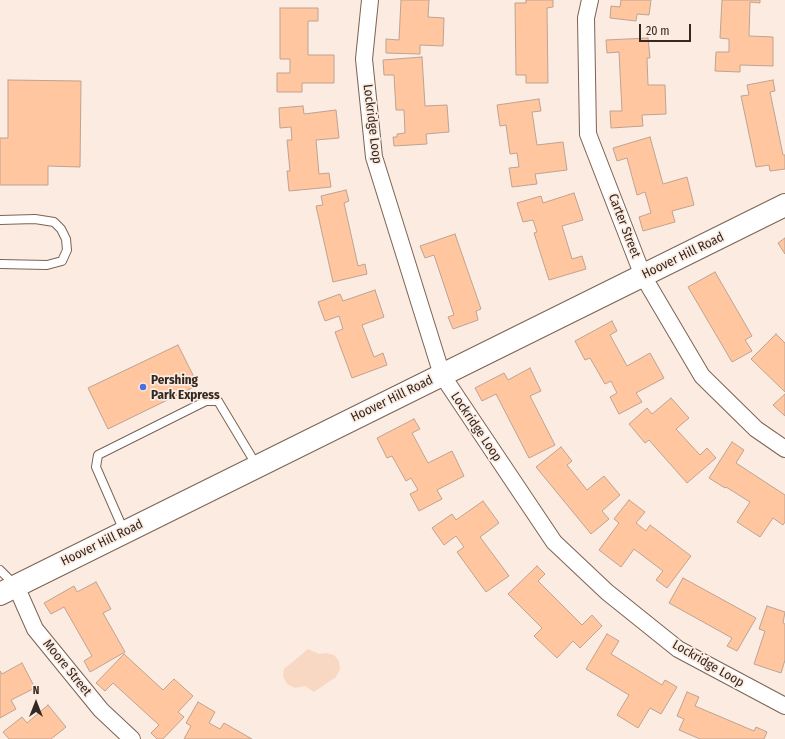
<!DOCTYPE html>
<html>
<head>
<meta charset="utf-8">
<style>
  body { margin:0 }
  #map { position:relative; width:785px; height:739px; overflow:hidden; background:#fcebe0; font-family:"Fira Sans Condensed",sans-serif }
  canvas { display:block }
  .north { position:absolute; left:16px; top:683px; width:40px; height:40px; -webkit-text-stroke:3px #fcebe0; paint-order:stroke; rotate:0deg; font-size:11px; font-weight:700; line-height:16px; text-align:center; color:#342922 }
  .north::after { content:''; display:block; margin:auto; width:14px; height:18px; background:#342922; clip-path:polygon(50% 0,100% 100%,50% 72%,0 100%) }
  .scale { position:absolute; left:639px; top:24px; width:52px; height:18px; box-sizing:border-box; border:2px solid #342922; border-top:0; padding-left:5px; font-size:12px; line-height:14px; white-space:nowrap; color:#342922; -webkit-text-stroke:3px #fcebe0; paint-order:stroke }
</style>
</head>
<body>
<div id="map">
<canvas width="785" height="739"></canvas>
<div class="north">N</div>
<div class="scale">20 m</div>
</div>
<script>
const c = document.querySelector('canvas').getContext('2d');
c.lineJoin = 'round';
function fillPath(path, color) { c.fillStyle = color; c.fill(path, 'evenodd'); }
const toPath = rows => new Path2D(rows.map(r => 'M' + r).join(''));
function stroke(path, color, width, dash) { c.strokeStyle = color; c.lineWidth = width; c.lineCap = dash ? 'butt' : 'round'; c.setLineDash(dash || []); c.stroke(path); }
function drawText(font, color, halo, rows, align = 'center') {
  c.font = font + ' "Fira Sans Condensed",sans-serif'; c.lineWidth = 3.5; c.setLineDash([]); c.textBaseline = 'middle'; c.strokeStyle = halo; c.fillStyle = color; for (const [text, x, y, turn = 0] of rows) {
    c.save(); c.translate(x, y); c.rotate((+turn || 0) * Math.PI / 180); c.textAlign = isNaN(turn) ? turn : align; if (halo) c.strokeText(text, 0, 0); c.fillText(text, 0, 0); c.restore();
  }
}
fillPath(toPath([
  [308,649,319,654,326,653,334,655,339,661,340,669,336,677,314,692,305,686,295,688,287,684,283,676,284,669]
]), '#f9d8c3');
const building = toPath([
  [401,0,429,0,428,17,444,18,443,46,420,45,420,54,386,53,386,39,399,40,401,0],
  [526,0,553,0,553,7,547,8,548,83,526,83,526,75,516,75,515,3,526,3,526,0],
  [621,0,651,0,649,15,637,14,636,21,610,18,611,6,620,7,621,0],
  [722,0,760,0,760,3,750,2,749,36,773,37,773,66,740,65,740,72,715,71,716,52,729,52,729,39,720,38,722,0],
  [280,8,318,8,318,21,308,21,308,55,334,55,334,83,302,83,302,92,277,92,277,73,290,73,290,59,280,59,280,8],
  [648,38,650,58,647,58,648,85,665,85,666,114,642,115,643,126,611,128,610,111,622,111,619,52,607,53,606,40,648,38],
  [422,57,425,106,447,105,449,132,426,134,427,144,394,146,393,137,397,137,397,134,405,133,404,110,396,110,394,75,384,75,383,60,422,57],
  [8,80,81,81,80,167,48,166,48,185,0,185,0,138,8,138,8,80],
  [773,80,775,91,770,92,783,155,785,155,785,169,770,171,769,165,756,167,741,96,749,95,747,85,773,80],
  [539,99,541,111,532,112,537,145,563,142,567,170,535,174,537,184,512,187,509,168,519,167,517,153,510,154,506,125,500,126,497,105,539,99],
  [303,106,304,114,336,110,339,138,316,140,319,174,329,173,331,187,289,191,287,171,290,171,287,140,292,140,291,127,280,128,279,108,303,106],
  [650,137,663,184,687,177,694,205,672,211,675,222,643,231,639,217,651,213,645,192,637,195,627,158,617,161,613,148,650,137],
  [346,190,349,201,344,203,358,266,365,264,367,274,333,282,316,206,323,205,321,196,346,190],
  [574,193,583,220,562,226,572,259,582,256,586,269,549,280,534,233,537,232,533,220,523,222,517,203,541,196,543,203,574,193],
  [455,234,481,309,476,311,478,320,453,329,448,317,454,315,434,255,425,258,420,246,455,234],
  [785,238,785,254,778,243,785,238],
  [715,272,752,336,745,340,752,351,732,362,688,287,715,272],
  [375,290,384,317,362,325,374,357,383,353,387,365,352,378,335,332,343,329,339,316,325,321,318,302,340,294,343,301,375,290],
  [612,321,617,331,610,335,627,366,650,353,664,378,636,393,642,402,619,414,610,397,617,393,611,381,605,384,590,358,585,360,575,341,612,321],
  [776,334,785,343,785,392,751,359,776,334],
  [178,345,198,385,108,429,88,388,178,345],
  [530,368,541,391,530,396,555,445,529,458,496,394,482,401,475,388,504,373,508,380,530,368],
  [785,394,785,416,773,405,785,394],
  [671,398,689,418,676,429,700,455,707,448,716,458,687,483,649,440,645,443,629,424,647,408,652,414,671,398],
  [414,419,420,429,412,433,428,463,452,451,464,476,437,490,442,499,419,511,410,494,418,490,411,478,406,481,392,456,387,458,377,438,414,419],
  [732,442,744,450,736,463,785,495,785,522,783,525,773,518,760,537,737,522,750,502,726,487,725,488,709,478,732,442],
  [561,447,572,461,567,465,587,490,604,476,620,495,602,511,609,519,591,534,536,467,561,447],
  [629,500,645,512,636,523,646,531,650,525,691,556,667,588,656,580,663,571,634,549,621,567,599,550,619,523,614,519,629,500],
  [483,501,499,523,480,537,509,576,486,592,457,552,464,547,456,536,444,545,432,528,452,514,456,520,483,501],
  [537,566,545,574,538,581,582,625,592,615,602,626,580,648,573,641,557,658,534,636,542,628,508,594,537,566],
  [683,578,756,618,737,651,727,646,732,638,669,603,683,578],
  [96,582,111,609,103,613,125,652,90,672,84,661,92,656,64,607,51,614,44,603,74,586,77,592,96,582],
  [767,606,785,612,783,623,785,624,785,660,781,673,754,664,765,631,759,629,767,606],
  [607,634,619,641,611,654,662,685,665,680,677,687,661,714,650,708,638,728,617,715,629,695,586,669,607,634],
  [124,654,163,690,174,679,193,696,178,712,184,717,163,739,157,739,151,733,159,725,113,683,105,691,96,683,124,654],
  [22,663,35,688,11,700,16,709,0,718,0,671,2,674,22,663],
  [687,692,699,697,695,706,754,731,756,727,767,732,764,739,700,739,679,730,684,719,677,716,687,692],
  [198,702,215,712,209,723,220,729,224,723,252,739,184,739,191,726,186,723,198,702],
  [48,705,66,727,51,739,9,739,3,732,22,717,27,723,48,705]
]);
fillPath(building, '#ffc6a0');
stroke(building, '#bea392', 1);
const lane = toPath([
  [0,220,35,219,54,222,61,229,66,239,67,250,62,261,47,265,0,264],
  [124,531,96,467,98,455,206,401,218,401,257,466],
  [0,570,15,585]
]);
const street = toPath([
  [370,0,364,59,374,157,442,375,554,542,607,592,678,649,785,706],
  [590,0,586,18,588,134,643,276,702,376,756,429,785,449],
  [16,586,35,629,101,710,132,739]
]);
const secondary = toPath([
  [0,594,785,205]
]);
stroke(lane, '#7c6454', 10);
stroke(street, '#7c6454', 18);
stroke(secondary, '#7c6454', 24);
stroke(lane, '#fff', 8);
stroke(street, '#fff', 16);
stroke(secondary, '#fff', 22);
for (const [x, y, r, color] of [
  [143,387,4,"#466fe1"]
]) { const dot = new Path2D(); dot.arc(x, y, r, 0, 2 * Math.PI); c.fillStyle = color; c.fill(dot); stroke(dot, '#fcebe0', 1.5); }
drawText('13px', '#342922', '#fcebe0', [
  ["Lockridge Loop",372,124,83],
  ["Carter Street",624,226,69],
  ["Hoover Hill Road",683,256,-26],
  ["Hoover Hill Road",392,399,-26],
  ["Lockridge Loop",476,427,56],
  ["Hoover Hill Road",102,543,-26],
  ["Lockridge Loop",708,664,30],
  ["Moore Street",67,668,51]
]);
drawText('bold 13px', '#342922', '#fcebe0', [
  ["Pershing",151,380],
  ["Park Express",151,395]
], 'left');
</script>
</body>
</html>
